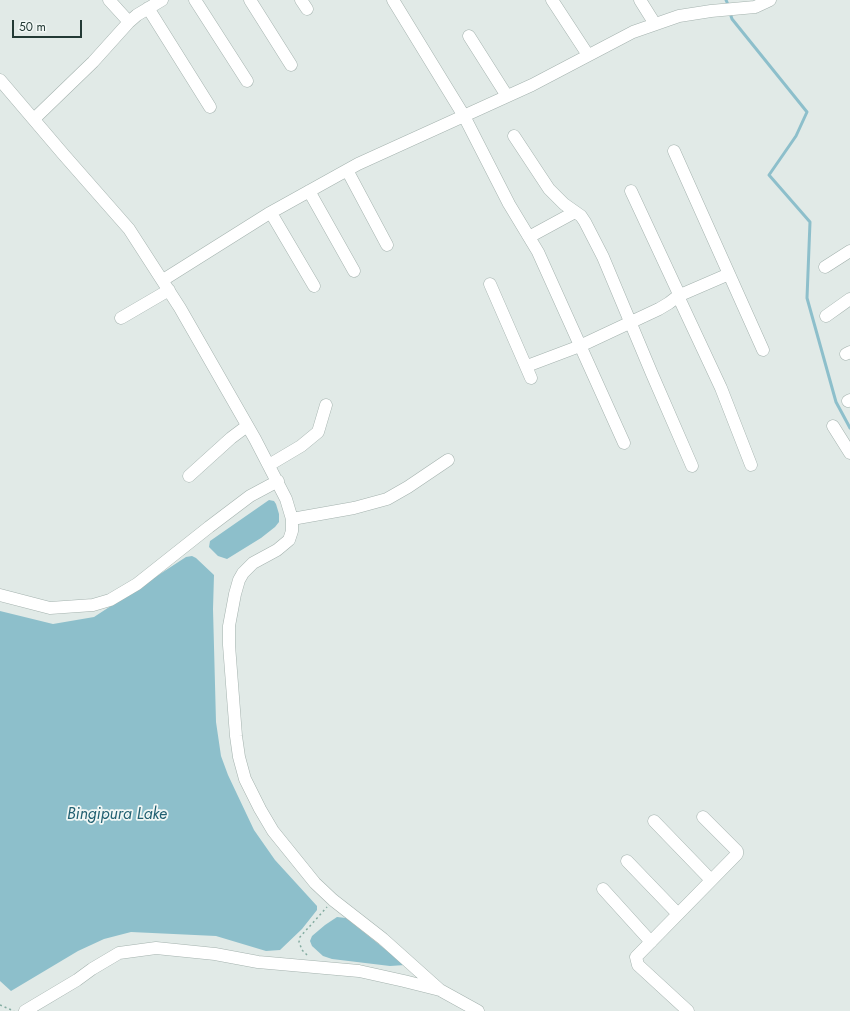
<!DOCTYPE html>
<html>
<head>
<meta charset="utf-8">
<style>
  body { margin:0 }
  #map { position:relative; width:850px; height:1011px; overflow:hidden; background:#e1eae7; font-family:Jost,sans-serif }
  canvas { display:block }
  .scale { position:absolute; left:12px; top:20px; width:70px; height:18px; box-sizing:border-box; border:2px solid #233a35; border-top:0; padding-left:5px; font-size:12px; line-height:14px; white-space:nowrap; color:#233a35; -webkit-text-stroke:3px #f1f7f5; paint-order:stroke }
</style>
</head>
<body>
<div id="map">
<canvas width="850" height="1011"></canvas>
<div class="scale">50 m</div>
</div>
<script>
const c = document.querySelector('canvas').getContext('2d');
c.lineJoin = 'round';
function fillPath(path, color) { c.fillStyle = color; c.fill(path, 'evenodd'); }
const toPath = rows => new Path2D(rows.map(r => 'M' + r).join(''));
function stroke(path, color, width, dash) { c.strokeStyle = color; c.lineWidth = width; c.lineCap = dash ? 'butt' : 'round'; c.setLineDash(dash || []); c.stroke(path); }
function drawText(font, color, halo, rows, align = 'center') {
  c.font = font + ' Jost,sans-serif'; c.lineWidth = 3.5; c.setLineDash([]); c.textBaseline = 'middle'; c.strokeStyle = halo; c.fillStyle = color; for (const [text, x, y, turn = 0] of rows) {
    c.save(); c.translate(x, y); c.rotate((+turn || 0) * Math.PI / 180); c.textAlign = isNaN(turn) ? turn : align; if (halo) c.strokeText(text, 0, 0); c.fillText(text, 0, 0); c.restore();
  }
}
fillPath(toPath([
  [269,500,274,501,276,504,279,514,279,522,275,527,261,538,227,559,218,556,209,547,210,541],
  [192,556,196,558,214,575,213,609,216,722,221,756,228,775,254,830,275,860,317,906,317,910,302,929,280,950,266,951,216,936,131,932,104,939,78,951,11,991,0,981,0,611,53,624,94,617,186,557],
  [337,917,346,918,405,965,390,966,332,959,323,956,312,946,310,941,312,936,325,925]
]), '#8dbfcb');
stroke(toPath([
  [726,0,729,7],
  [730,13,732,19,807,112,796,136,769,175,810,222,807,298,836,402,850,428]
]), '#8dbfcb', 3);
const minor = toPath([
  [109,0,129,22],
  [195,0,247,81],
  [250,0,291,65],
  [301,0,307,9],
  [393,0,464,116,509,204,538,252,624,443],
  [552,0,588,55],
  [640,0,655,24],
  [148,8,210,107],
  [469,36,507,96],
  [0,80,64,155,129,229,180,308,255,439,286,499,292,519,292,531,289,540,277,550,253,563,243,573,239,580,235,594,229,626,229,645,236,736,239,757,245,779,260,809,273,831,315,883,333,900,383,939,440,990],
  [34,119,93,62,129,22,137,15,162,0],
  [514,136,549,189,564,204,581,216,585,222,603,257,652,374,692,466],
  [674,151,763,350],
  [347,170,387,245],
  [309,191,354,271],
  [631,191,678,292,678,296,721,388,751,465],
  [271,213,314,286],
  [529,237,575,212],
  [825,267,850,251],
  [163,280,268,214,358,164,532,85,633,32,679,16,711,11,755,7,770,0],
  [490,284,531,378],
  [826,316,850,299],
  [121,318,169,290],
  [846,354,850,352],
  [527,366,580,346,659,309,669,303,678,296,729,274],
  [848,401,850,400],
  [833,426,850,453],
  [269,465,301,446,318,432,326,405],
  [189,476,231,438,247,426],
  [292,519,354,508,387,499,408,487,448,460],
  [0,595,50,608,93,605,110,600,137,584,209,527,250,496,278,481],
  [654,821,711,880],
  [627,861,678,914],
  [603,889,651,942],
  [25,1011,77,980,92,969,119,953,156,948,215,954,258,962,359,971,404,981,440,990,478,1011],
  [688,1011,638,965,636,957,737,854,737,851,703,817]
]);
stroke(minor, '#a4b2ae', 13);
stroke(toPath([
  [307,955,302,950,299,942,300,937,327,907],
  [0,1005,14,1011]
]), '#84aca1', 1.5, [2, 3]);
stroke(minor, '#fff', 12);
drawText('italic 16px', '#226071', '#f1f7f5', [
  ["Bingipura Lake",117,815]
]);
</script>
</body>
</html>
